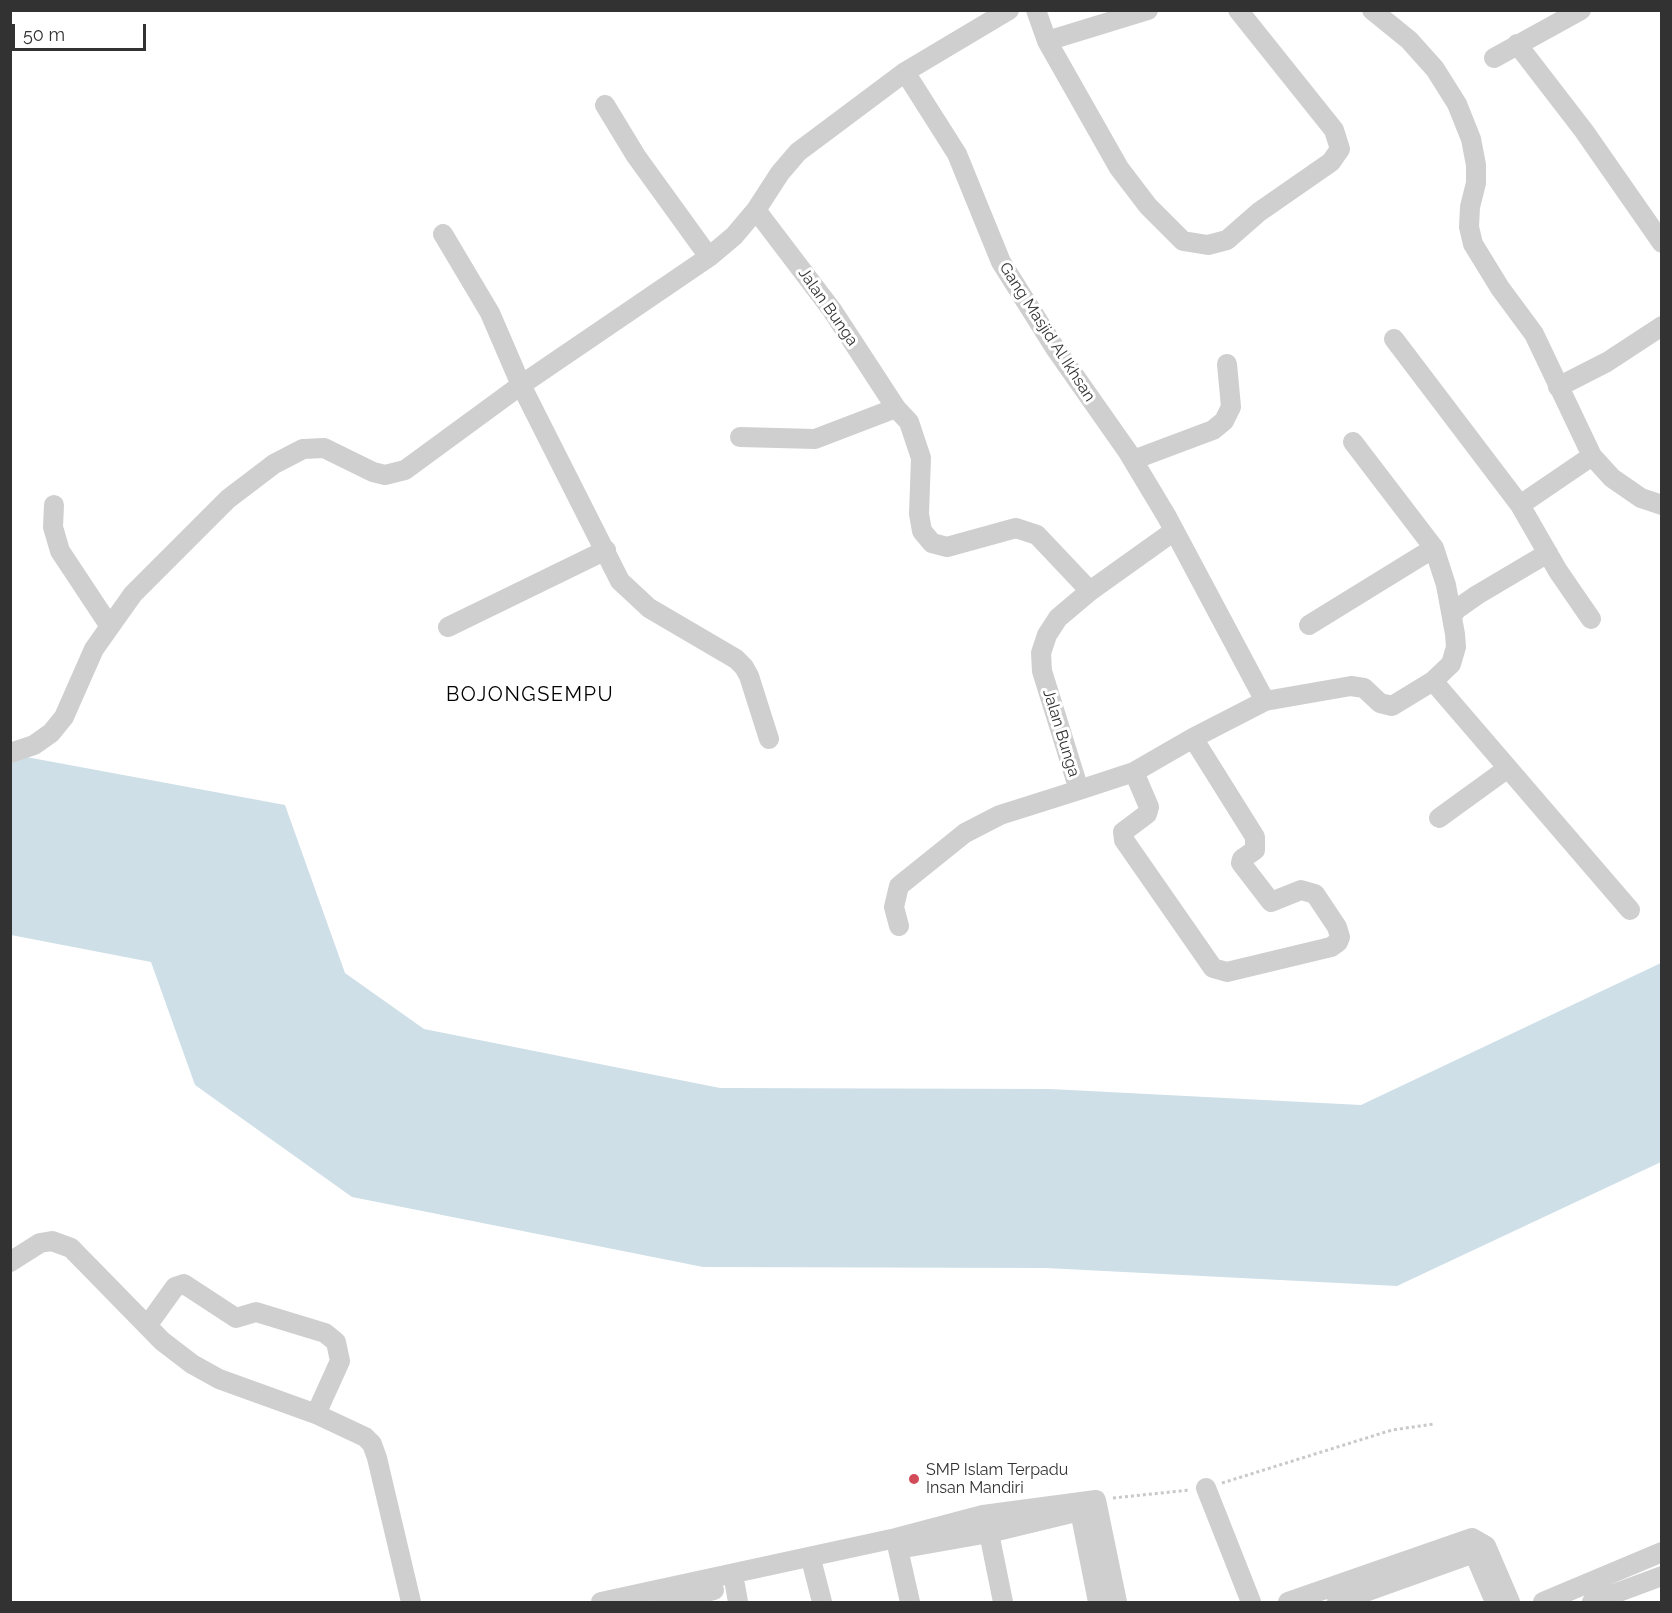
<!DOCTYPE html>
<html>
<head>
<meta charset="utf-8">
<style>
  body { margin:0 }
  #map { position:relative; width:1672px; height:1613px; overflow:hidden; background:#fff; font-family:Raleway,sans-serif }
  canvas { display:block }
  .frame { position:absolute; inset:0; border:12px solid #323232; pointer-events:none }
  .scale { position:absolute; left:12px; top:24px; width:134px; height:27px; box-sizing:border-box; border:3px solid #323232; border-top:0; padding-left:8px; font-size:18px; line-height:21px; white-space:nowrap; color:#323232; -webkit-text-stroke:4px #fff; paint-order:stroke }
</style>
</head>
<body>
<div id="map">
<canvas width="1672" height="1613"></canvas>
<div class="frame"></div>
<div class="scale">50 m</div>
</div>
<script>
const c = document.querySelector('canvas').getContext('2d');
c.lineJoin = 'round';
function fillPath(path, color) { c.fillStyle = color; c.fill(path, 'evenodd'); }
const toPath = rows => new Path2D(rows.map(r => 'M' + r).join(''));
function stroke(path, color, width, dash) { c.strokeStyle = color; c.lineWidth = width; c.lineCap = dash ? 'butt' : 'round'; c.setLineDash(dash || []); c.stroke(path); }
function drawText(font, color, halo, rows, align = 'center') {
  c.font = font + ' Raleway,sans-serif'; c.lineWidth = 6; c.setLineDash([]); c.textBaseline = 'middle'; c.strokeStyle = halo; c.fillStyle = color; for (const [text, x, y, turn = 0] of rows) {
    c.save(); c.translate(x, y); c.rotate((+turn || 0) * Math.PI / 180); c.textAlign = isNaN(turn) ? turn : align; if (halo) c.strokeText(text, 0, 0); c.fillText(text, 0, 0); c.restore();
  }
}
fillPath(toPath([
  [10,754,285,805,345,973,424,1029,720,1088,1050,1089,1361,1105,1661,963,1661,1162,1397,1286,1046,1268,703,1267,352,1197,195,1085,151,962,11,935]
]), '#cedfe8');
stroke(toPath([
  [1222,1483,1392,1430,1434,1424],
  [1113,1498,1190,1490]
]), '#c9c9c9', 3, [3, 3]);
stroke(toPath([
  [1036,10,1047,41,1119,168,1148,206,1183,241,1208,245,1227,240,1259,212,1331,162,1340,149,1334,130,1238,10],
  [1372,10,1409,40,1435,69,1457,104,1471,139,1476,165,1476,183,1470,207,1469,227,1473,244,1500,288,1534,334,1592,456,1520,505,1394,339],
  [1047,41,1148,10],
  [1517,44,1584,131,1662,243],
  [1494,58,1581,10],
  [905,72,957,154,1001,262,1055,348,1128,452,1167,517,1265,701],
  [605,105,636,156,709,257],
  [756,210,832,310,896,408,909,422,921,458,919,514,922,531,932,543,947,547,1016,528,1037,535,1090,591],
  [443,234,490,313,521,385,620,581,649,608,736,659,744,667,749,676,769,739],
  [1558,387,1607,362,1662,326],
  [740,437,815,439,896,408],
  [1592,456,1612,478,1641,498,1662,505],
  [1133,460,1213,430,1224,421,1231,407,1227,364],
  [54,505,53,527,60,551,109,625],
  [1520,505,1558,571,1591,619],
  [1452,616,1457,609,1477,595,1548,553],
  [1309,625,1434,548],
  [448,627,606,550],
  [1433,681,1630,910],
  [10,753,34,745,51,733,64,717,94,649,133,594,228,499,274,464,303,449,324,448,373,472,385,475,405,470,521,385,709,257,734,236,756,210,780,173,798,152,905,72,1009,10],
  [1134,772,1149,807,1147,814,1123,832,1124,840,1213,968,1227,972,1331,947,1338,942,1340,937,1337,927,1315,894,1301,890,1271,902,1241,863,1242,859,1255,850,1255,837,1193,738],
  [1079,790,1134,772,1193,738,1265,701,1351,686,1364,688,1380,703,1392,706,1433,681,1451,664,1456,647,1455,634,1446,585,1434,548,1353,442],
  [1439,818,1508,768],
  [899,926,894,907,899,886,965,833,1000,815,1079,790,1042,671,1041,653,1047,635,1058,618,1090,591,1174,531],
  [10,1262,40,1243,52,1241,71,1248,162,1341,192,1364,219,1379,316,1414,365,1437,372,1444,377,1458,411,1602],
  [147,1326,175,1287,184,1284,236,1318,256,1312,325,1333,336,1342,340,1361,316,1414],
  [1206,1488,1251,1602],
  [989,1533,1003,1602],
  [904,1548,989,1533,1080,1511,1098,1602],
  [898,1549,910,1602],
  [813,1567,822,1602],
  [735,1585,738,1602],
  [601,1602,896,1538,983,1515,1096,1500,1117,1602],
  [664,1602,714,1590],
  [1288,1602,1472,1538,1486,1546,1510,1602],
  [1337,1602,1474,1553,1495,1602],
  [1543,1602,1662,1552],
  [1592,1602,1662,1576]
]), '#cfcfcf', 20);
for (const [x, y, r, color] of [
  [914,1479,6,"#d24b59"]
]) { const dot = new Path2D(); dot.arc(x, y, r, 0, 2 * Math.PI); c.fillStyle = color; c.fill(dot); stroke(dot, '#fff', 2); }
drawText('16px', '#323232', '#fff', [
  ["Jalan Bunga",828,307,55],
  ["Gang Masjid Al Ikhsan",1047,332,57],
  ["Jalan Bunga",1061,733,73]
]);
drawText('16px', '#323232', '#fff', [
  ["SMP Islam Terpadu",926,1470],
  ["Insan Mandiri",926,1488]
], 'left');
c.letterSpacing = '1.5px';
drawText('20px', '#000', '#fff', [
  ["BOJONGSEMPU",530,695]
]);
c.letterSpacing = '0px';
</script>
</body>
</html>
